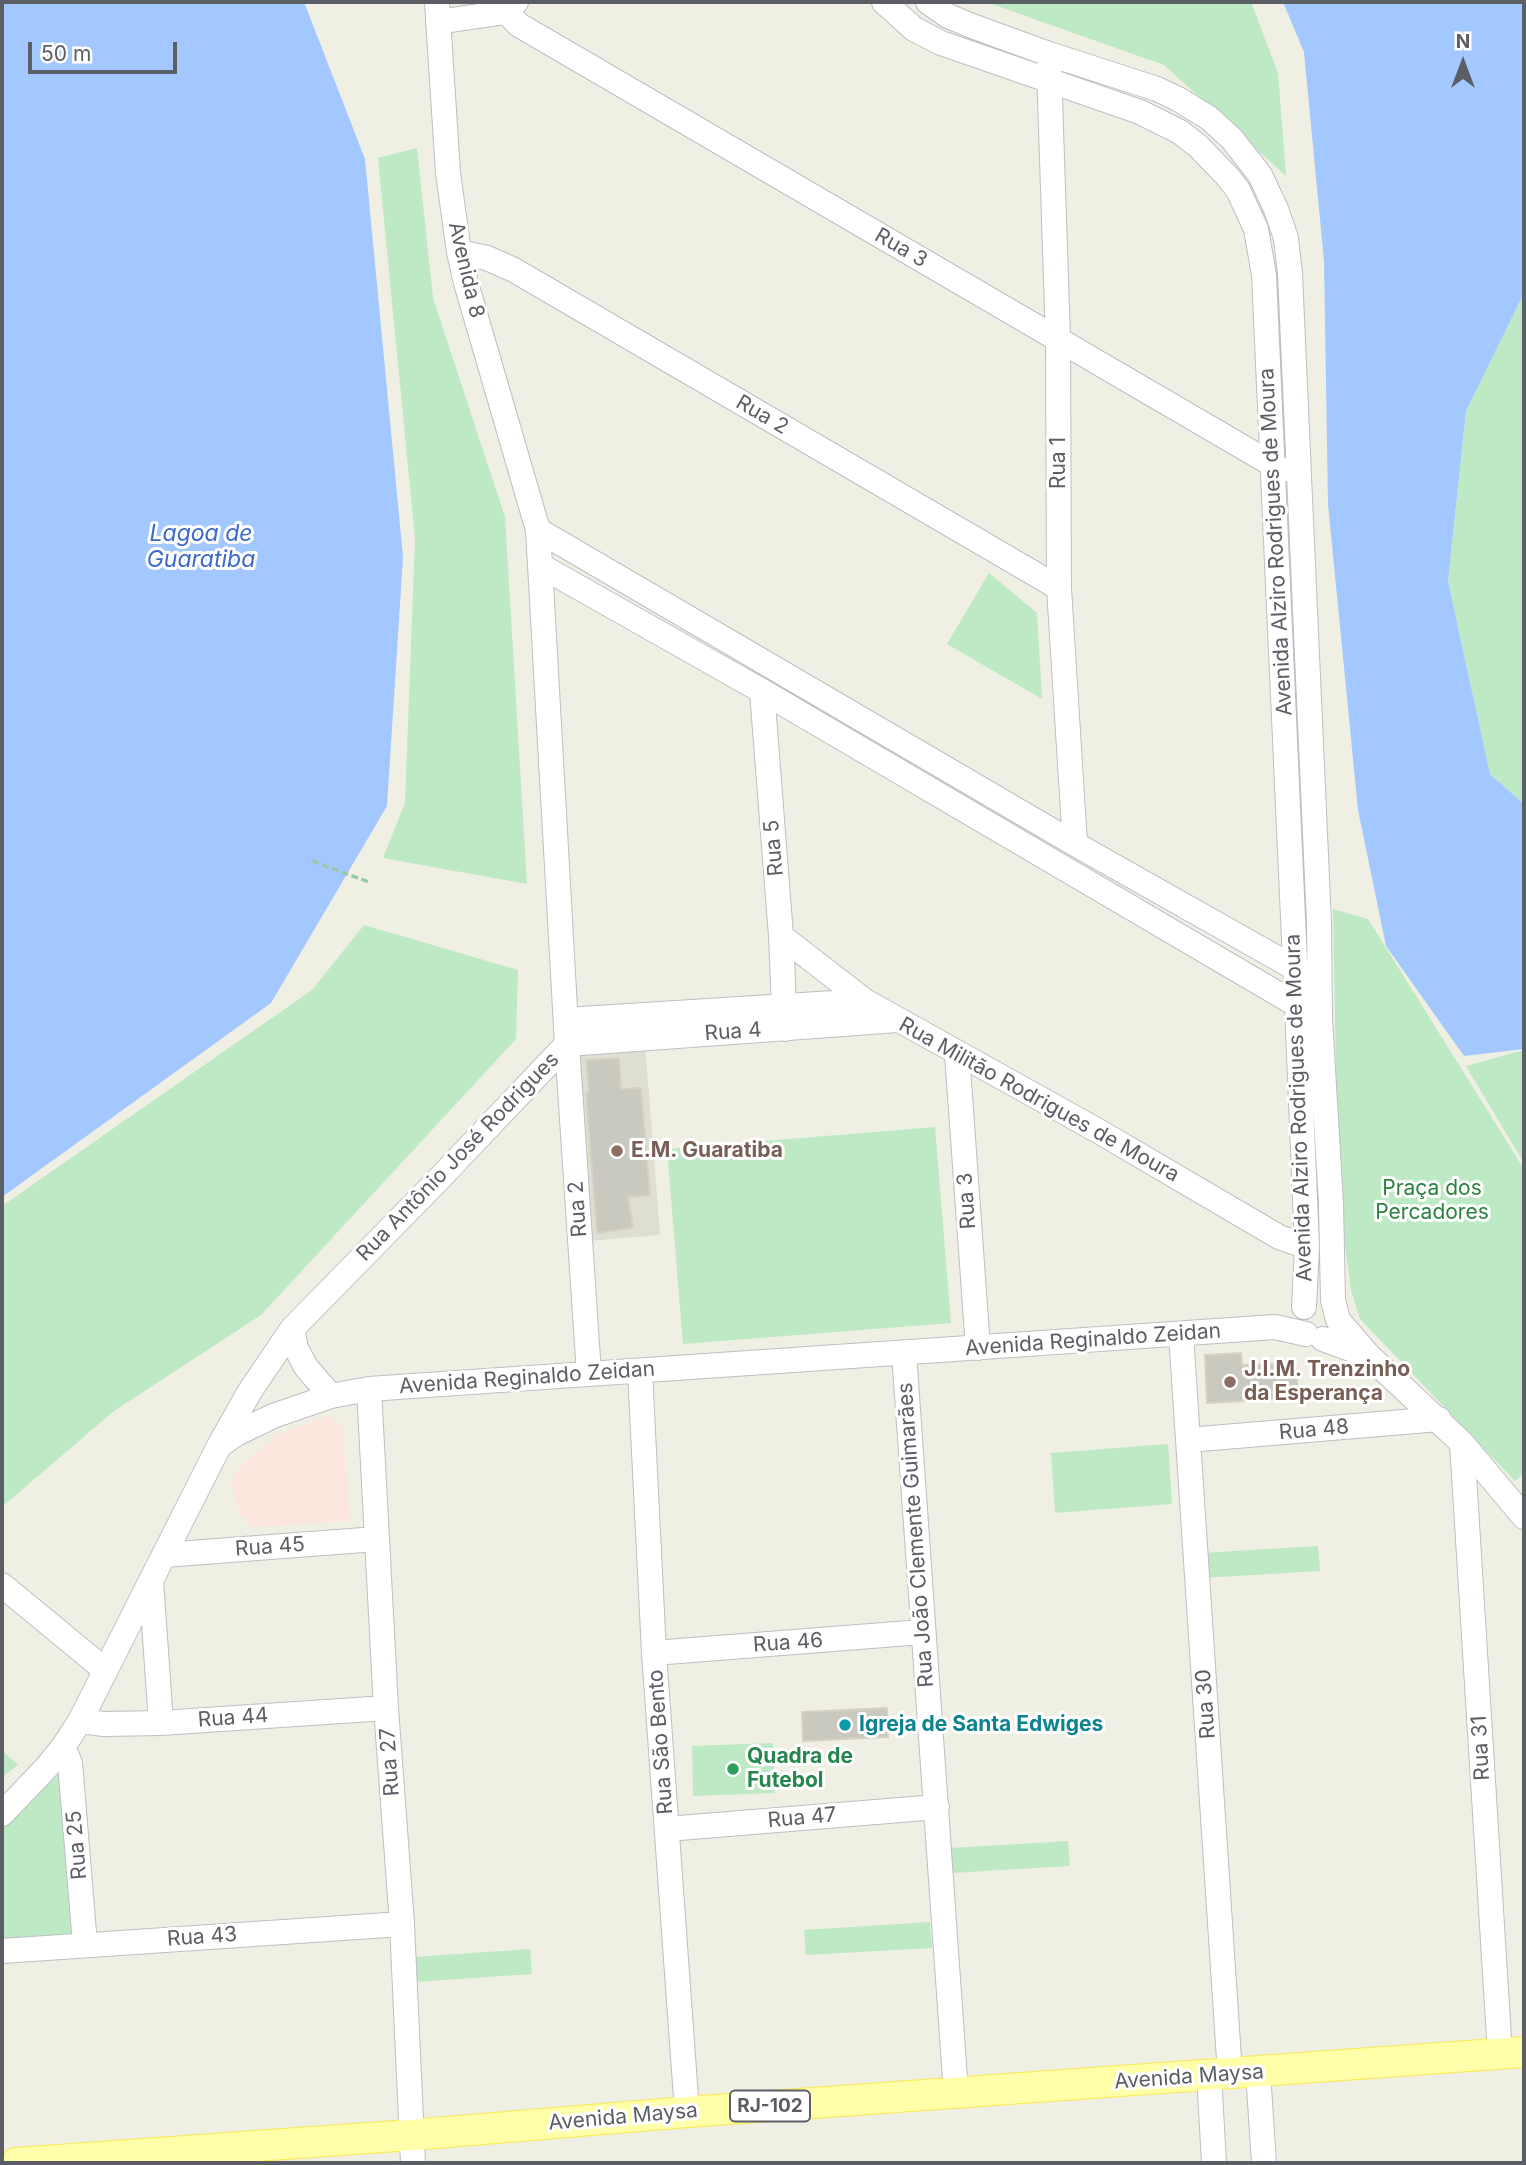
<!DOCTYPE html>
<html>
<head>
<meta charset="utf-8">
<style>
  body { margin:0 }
  #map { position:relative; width:1526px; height:2165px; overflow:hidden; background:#efefe3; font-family:Inter,sans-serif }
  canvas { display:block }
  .frame { position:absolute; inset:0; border:4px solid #5b5e65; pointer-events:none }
  .north { position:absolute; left:1428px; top:28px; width:70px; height:70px; -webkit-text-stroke:5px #fff; paint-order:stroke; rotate:0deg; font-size:19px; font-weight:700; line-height:28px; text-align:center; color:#5b5e65 }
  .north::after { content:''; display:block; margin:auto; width:24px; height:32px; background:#5b5e65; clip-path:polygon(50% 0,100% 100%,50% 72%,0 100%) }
  .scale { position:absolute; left:28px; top:42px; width:149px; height:32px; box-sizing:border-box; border:4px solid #5b5e65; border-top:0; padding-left:9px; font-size:21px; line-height:24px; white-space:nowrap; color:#5b5e65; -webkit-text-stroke:5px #fff; paint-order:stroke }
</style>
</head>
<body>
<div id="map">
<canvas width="1526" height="2165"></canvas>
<div class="frame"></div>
<div class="north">N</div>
<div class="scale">50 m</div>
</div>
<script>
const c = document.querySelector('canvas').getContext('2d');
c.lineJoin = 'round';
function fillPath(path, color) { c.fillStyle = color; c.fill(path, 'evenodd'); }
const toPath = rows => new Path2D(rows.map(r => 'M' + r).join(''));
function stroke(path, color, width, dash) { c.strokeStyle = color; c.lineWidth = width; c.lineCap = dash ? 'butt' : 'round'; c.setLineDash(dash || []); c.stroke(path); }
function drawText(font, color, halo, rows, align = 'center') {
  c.font = font + ' Inter,sans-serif'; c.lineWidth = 6; c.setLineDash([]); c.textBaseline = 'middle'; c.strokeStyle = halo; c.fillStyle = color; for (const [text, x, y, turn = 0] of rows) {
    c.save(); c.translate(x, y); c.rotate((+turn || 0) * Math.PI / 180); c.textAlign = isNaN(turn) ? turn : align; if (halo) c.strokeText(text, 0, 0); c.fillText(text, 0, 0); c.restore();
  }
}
fillPath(toPath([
  [645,1044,660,1235,588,1241,574,1050]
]), '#dfded2');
fillPath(toPath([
  [329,1416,343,1428,350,1521,251,1527,239,1512,231,1482,243,1464,280,1433]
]), '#fde6de');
fillPath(toPath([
  [986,2,1251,2,1278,73,1286,176,1164,65],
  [417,148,433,298,505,517,527,884,383,858,405,803,415,539,378,158],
  [1524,293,1524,804,1490,774,1448,581,1466,411],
  [989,573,1037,613,1042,699,947,644],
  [1333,909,1368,919,1524,1169,1524,1473,1515,1481,1360,1319,1351,1290,1338,1195],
  [364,925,518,970,516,1039,261,1315,114,1411,2,1507,2,1206,312,990],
  [1524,1050,1524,1163,1466,1066],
  [935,1127,951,1323,683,1344,667,1149],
  [1168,1444,1172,1504,1055,1513,1051,1453],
  [1318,1546,1320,1571,1203,1578,1201,1553],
  [773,1743,775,1793,693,1796,692,1746],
  [2,1750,18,1765,2,1777],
  [61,1772,75,1934,2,1939,2,1828],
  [1068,1841,1070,1866,952,1873,951,1848],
  [930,1922,932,1948,806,1955,804,1930],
  [530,1949,532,1974,415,1982,413,1957]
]), '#bee9c5');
fillPath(toPath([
  [2,2,304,2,365,159,403,557,387,806,271,1003,2,1197],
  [1283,2,1524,2,1524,293,1466,411,1448,581,1490,774,1524,804,1524,1049,1464,1056,1386,946,1358,810,1328,504,1324,261,1304,52]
]), '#a3c7ff');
const building = toPath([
  [619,1058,621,1089,641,1088,650,1195,628,1197,633,1228,597,1233,586,1093,589,1092,586,1060,619,1058],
  [1241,1353,1242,1365,1296,1363,1298,1398,1207,1403,1205,1355,1241,1353],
  [887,1708,888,1737,803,1741,802,1712,887,1708]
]);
fillPath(building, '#cac9c0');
stroke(building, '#d4d2c1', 2);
const minor = toPath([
  [437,2,448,173,459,252,466,283,538,530,567,1044,589,1374],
  [884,2,914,29,941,43,1140,112,1180,132,1198,146,1227,176,1238,190,1256,229,1264,275,1297,1006,1307,1247,1304,1307],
  [928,2,948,16,972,26,1049,54,1157,89,1178,99,1209,118,1232,139,1260,175,1276,209,1286,238,1290,274,1319,923,1320,1019,1331,1203,1333,1300,1338,1320,1368,1355,1462,1443,1524,1517],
  [506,12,519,25,1282,470],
  [438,22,506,12,516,2],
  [1049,68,1058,339,1059,588,1075,844],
  [459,252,487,258,514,270,1059,588],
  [538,530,1075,844,1307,975],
  [541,566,762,691,1309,1012],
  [762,691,781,936,785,1029],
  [781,936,865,1001,1100,1132,1279,1237,1307,1247],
  [566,1020,865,1001],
  [567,1044,898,1020],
  [957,1054,978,1348],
  [292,1329,296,1348,306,1367,331,1396],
  [1181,1334,1230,2074],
  [1323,1339,1367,1355],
  [904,1353,956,2093],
  [640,1371,654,1653,687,2112],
  [369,1389,386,1708,402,1924,413,2163],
  [1188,1440,1439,1419],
  [1462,1443,1500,2054],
  [219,1446,236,1434,273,1416,331,1396,369,1389,1275,1327,1306,1334],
  [164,1555,377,1539],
  [151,1580,161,1723],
  [2,1585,105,1670],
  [654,1653,922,1632],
  [80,1721,104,1724,161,1723,386,1708],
  [63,1747,70,1763,85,1944],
  [2,1814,46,1768,63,1747,80,1721,219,1446,250,1391,292,1329,438,1180,567,1044],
  [667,1829,937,1807],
  [2,1951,402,1924],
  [1258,2072,1264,2163],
  [1209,2075,1214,2163]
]);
const major = toPath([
  [16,2163,411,2135,687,2112,1524,2052]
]);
stroke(minor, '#bdbfc5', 26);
stroke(major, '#fcea4f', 32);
stroke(toPath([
  [312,861,369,882]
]), '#96caae', 3.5, [7, 3.5]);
stroke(minor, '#fff', 24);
stroke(major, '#feffa8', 30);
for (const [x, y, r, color] of [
  [617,1151,7,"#8d6e63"],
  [1230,1382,7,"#8d6e63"],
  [845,1725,7,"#0f9aa8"],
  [733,1769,7,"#2e9e5b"]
]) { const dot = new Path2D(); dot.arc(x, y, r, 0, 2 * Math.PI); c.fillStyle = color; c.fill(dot); stroke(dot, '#fff', 2.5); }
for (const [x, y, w] of [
  [770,2106,80]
]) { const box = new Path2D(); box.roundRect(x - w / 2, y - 15.5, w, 31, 5); c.fillStyle = '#fff'; c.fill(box); stroke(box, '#5b5e65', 2); }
drawText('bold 19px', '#5b5e65', null, [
  ["RJ-102",770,2106]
]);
drawText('21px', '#5b5e65', '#fff', [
  ["Rua 3",901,248,30],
  ["Avenida 8",466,270,77],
  ["Rua 2",762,415,30],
  ["Rua 1",1059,463,-90],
  ["Avenida Alziro Rodrigues de Moura",1276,542,-93],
  ["Rua 5",774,848,-95],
  ["Rua 4",733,1032,-4],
  ["Rua Militão Rodrigues de Moura",1039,1100,29],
  ["Avenida Alziro Rodrigues de Moura",1299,1108,-92],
  ["Rua Antônio José Rodrigues",458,1157,-46],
  ["Rua 3",967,1201,-94],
  ["Rua 2",578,1209,-94],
  ["Avenida Reginaldo Zeidan",1093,1340,-4],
  ["Avenida Reginaldo Zeidan",527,1378,-4],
  ["Rua 48",1314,1430,-5],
  ["Rua João Clemente Guimarães",916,1535,-94],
  ["Rua 45",270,1547,-4],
  ["Rua 46",788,1643,-4],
  ["Rua 30",1206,1704,-94],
  ["Rua 44",233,1718,-4],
  ["Rua São Bento",661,1742,-94],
  ["Rua 31",1481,1748,-93],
  ["Rua 27",390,1762,-94],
  ["Rua 47",802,1818,-5],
  ["Rua 25",77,1845,-95],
  ["Rua 43",202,1937,-4],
  ["Avenida Maysa",1189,2077,-4],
  ["Avenida Maysa",623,2117,-5]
]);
drawText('bold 21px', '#785e54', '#fff', [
  ["E.M. Guaratiba",631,1151],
  ["J.I.M. Trenzinho",1244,1370],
  ["da Esperança",1244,1394]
], 'left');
drawText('21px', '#2d8240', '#fff', [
  ["Praça dos",1432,1189],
  ["Percadores",1432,1213]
]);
drawText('bold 21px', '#0d838f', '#fff', [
  ["Igreja de Santa Edwiges",859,1725]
], 'left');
drawText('bold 21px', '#27864d', '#fff', [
  ["Quadra de",747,1757],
  ["Futebol",747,1781]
], 'left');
drawText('italic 23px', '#3c69cc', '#fff', [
  ["Lagoa de",201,534],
  ["Guaratiba",201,560]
]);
</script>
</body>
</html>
